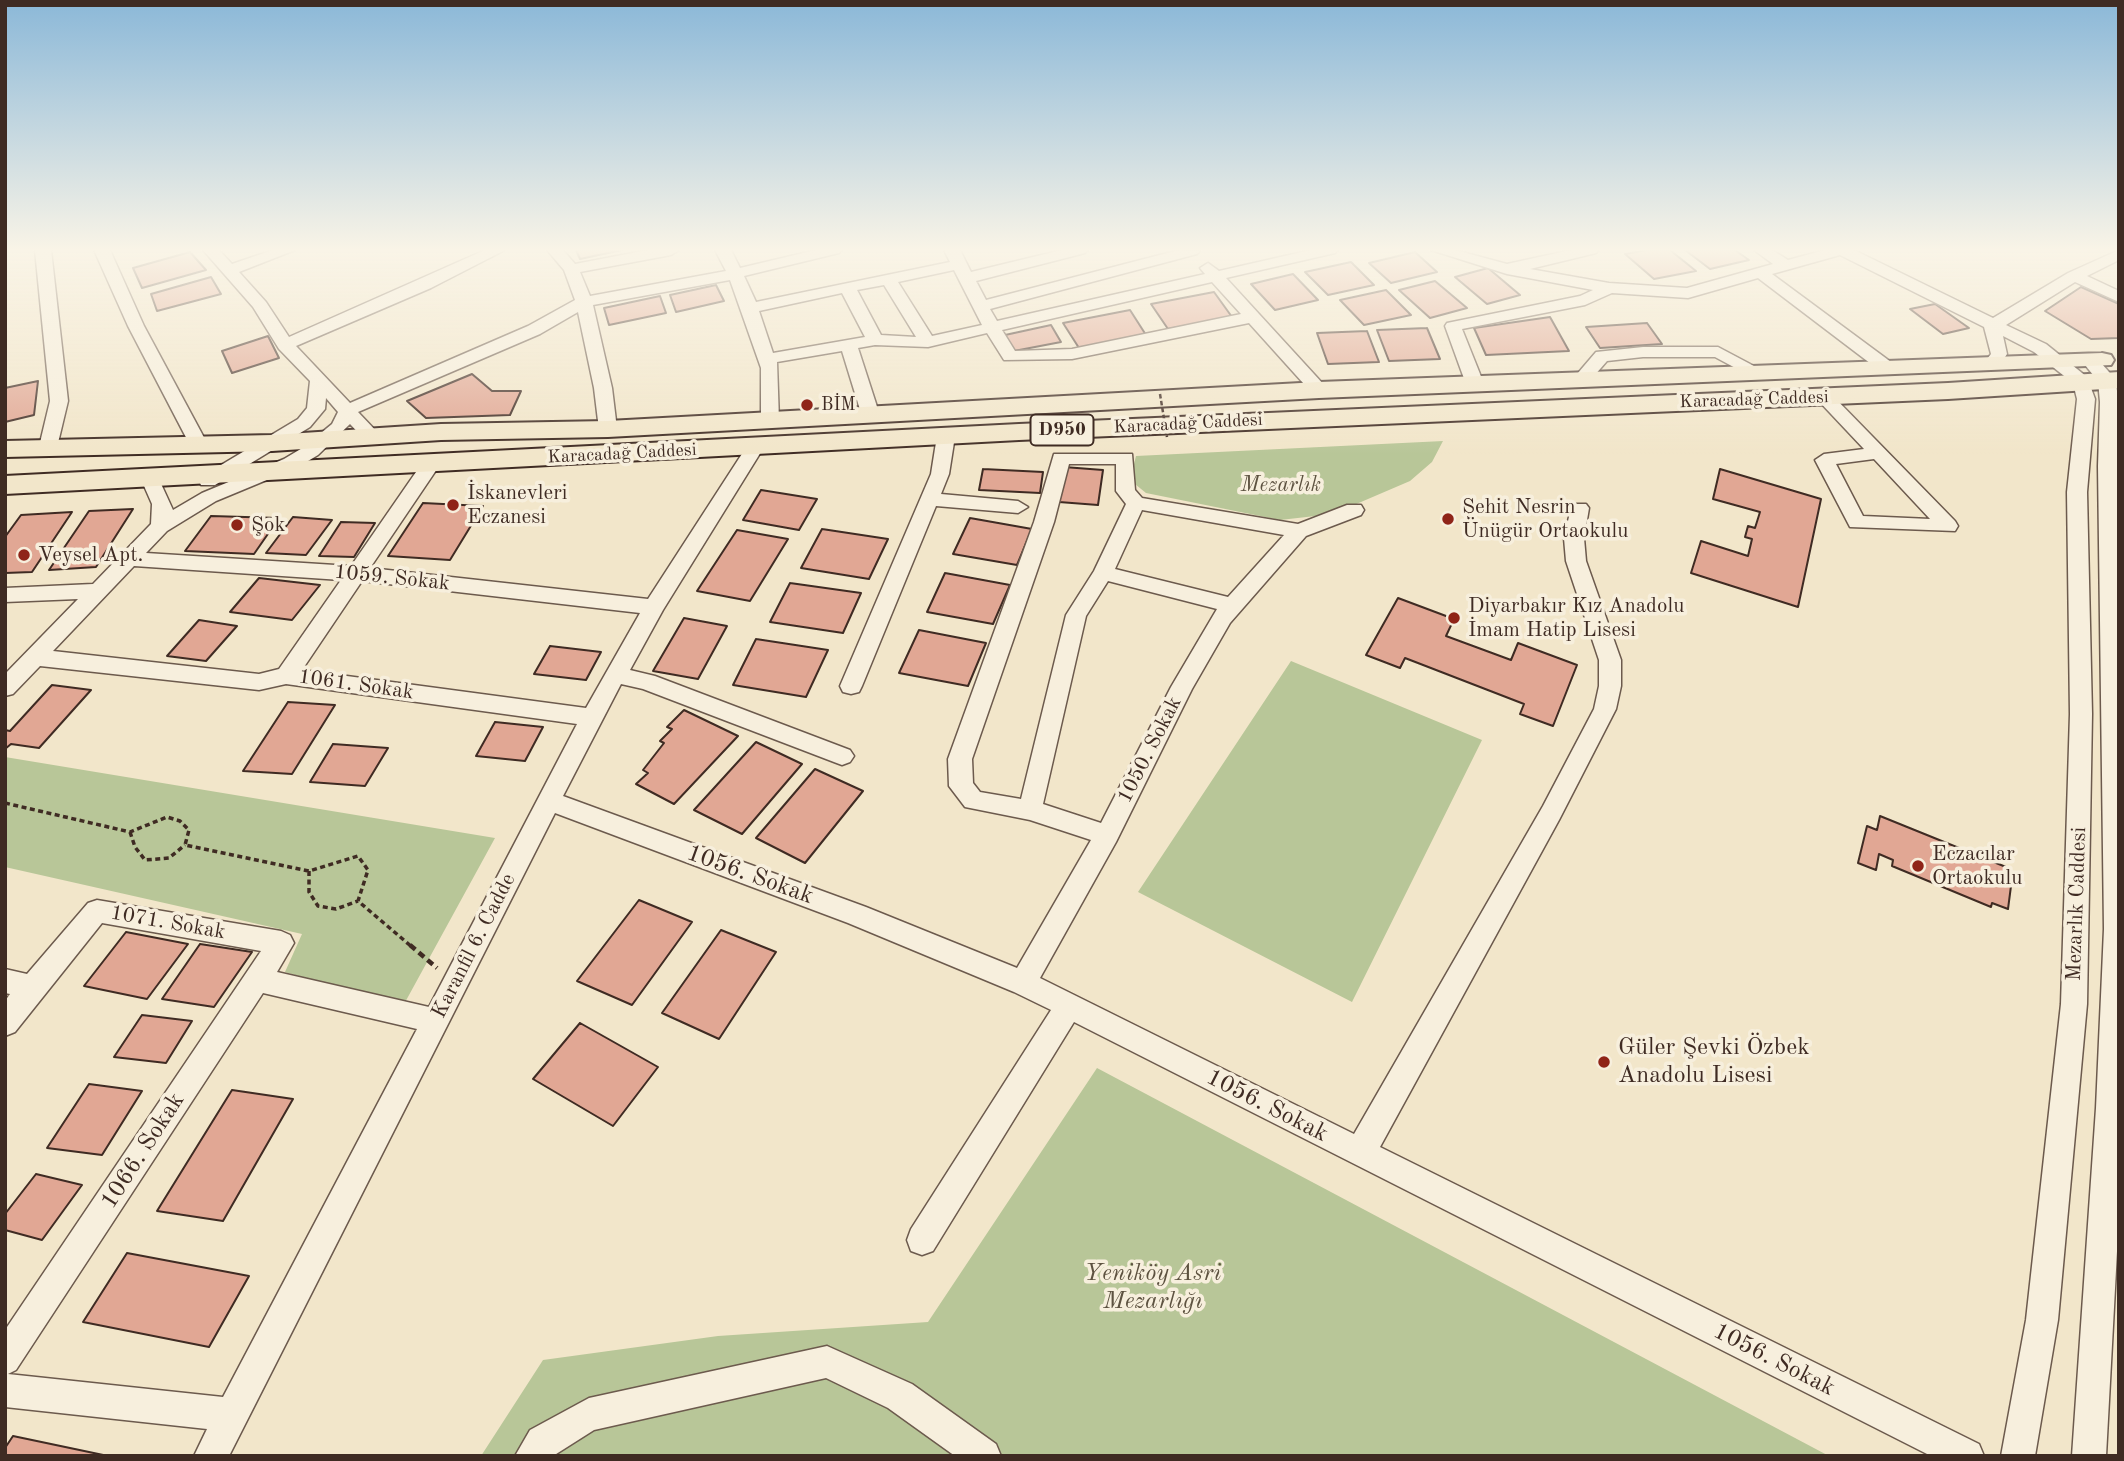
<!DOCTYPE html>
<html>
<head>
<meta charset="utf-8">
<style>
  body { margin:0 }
  #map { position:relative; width:2124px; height:1461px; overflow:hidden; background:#f2e6ca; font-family:"Old Standard TT",serif }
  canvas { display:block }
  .frame { position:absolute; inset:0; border:7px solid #3f2b23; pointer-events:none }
</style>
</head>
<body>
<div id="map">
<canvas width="2124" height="1461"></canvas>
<div class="frame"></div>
</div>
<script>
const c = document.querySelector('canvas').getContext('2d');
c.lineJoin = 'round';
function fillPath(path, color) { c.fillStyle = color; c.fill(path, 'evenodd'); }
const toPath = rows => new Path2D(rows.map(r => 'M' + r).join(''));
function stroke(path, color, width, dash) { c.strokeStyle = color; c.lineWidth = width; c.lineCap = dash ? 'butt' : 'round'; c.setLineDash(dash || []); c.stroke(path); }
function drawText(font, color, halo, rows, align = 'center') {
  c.font = font + ' "Old Standard TT",serif'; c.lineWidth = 7; c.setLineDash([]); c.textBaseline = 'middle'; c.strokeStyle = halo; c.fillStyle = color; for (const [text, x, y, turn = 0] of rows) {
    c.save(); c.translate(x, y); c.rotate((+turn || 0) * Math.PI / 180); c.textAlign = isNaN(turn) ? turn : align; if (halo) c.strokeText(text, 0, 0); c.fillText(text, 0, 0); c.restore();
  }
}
fillPath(toPath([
  [1443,441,1432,462,1410,481,1333,514,1280,520,1146,493,1130,480,1136,456],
  [1291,661,1482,740,1352,1002,1138,892],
  [5,757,495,838,403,1006,285,972,302,934,5,867],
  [1097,1068,1829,1456,481,1456,543,1360,718,1336,928,1322]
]), '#b8c698');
const building = toPath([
  [576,250,622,250,580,259,576,250],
  [1647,250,1670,250,1696,271,1654,279,1625,254,1647,250],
  [1685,250,1735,250,1749,260,1710,269,1685,250],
  [190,252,206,270,142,288,133,268,190,252],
  [1415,252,1437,272,1391,283,1369,263,1415,252],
  [1351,262,1374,285,1328,295,1305,272,1351,262],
  [1488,268,1520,295,1487,304,1455,277,1488,268],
  [1293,274,1318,300,1275,310,1251,284,1293,274],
  [211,277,221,294,157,311,151,294,211,277],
  [1435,281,1467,308,1430,318,1399,290,1435,281],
  [716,285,724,301,676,312,670,295,716,285],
  [2081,287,2119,304,2119,338,2091,339,2045,311,2081,287],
  [1386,290,1411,315,1364,325,1340,300,1386,290],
  [1214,292,1232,317,1168,329,1151,304,1214,292],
  [660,296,666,313,609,325,604,308,660,296],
  [1935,304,1969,328,1943,334,1910,309,1935,304],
  [1130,310,1146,335,1079,348,1063,323,1130,310],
  [1550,317,1569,351,1486,355,1474,328,1550,317],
  [1647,323,1662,344,1600,348,1586,327,1647,323],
  [1051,325,1061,342,1014,351,1005,335,1051,325],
  [1427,328,1440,359,1389,361,1377,330,1427,328],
  [1367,331,1379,362,1328,364,1317,333,1367,331],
  [268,336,279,358,232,373,222,351,268,336],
  [472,374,492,391,521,391,510,415,426,418,407,401,472,374],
  [38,381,34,415,5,422,5,388,38,381],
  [1064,467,1103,470,1098,505,1059,502,1064,467],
  [983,469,1043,472,1040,493,979,490,983,469],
  [1720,469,1821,499,1798,607,1691,573,1701,541,1748,556,1752,539,1745,537,1748,526,1755,528,1760,512,1713,499,1720,469],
  [761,490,817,499,799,530,743,520,761,490],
  [423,503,483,506,450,560,388,556,423,503],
  [133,509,96,567,49,570,89,511,133,509],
  [72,512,32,572,5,573,5,537,21,515,72,512],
  [211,516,279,518,254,554,185,551,211,516],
  [293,517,332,520,306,555,266,553,293,517],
  [970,518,1032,529,1017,565,953,554,970,518],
  [341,522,375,523,354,557,319,556,341,522],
  [822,529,888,539,869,579,801,568,822,529],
  [737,530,788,539,750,601,697,591,737,530],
  [945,573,1010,585,993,624,927,612,945,573],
  [259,578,320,585,292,620,230,612,259,578],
  [790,583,861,593,843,633,770,622,790,583],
  [1398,598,1454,619,1446,636,1511,660,1518,643,1577,665,1553,726,1520,714,1524,704,1405,658,1400,668,1366,655,1398,598],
  [684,618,727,626,698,679,653,671,684,618],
  [199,620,237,626,206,661,167,656,199,620],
  [919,630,986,643,968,686,899,673,919,630],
  [756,639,828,650,806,697,733,685,756,639],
  [550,646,601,652,586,680,534,674,550,646],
  [52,685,91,690,39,748,11,744,5,749,5,730,10,731,52,685],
  [288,702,335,705,292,774,243,771,288,702],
  [684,710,738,736,674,804,636,784,648,773,643,770,664,743,660,741,672,729,667,727,684,710],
  [495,722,543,727,525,761,476,756,495,722],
  [756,742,802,764,742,834,694,810,756,742],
  [333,744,388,748,365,786,310,782,333,744],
  [815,769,863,791,805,863,756,838,815,769],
  [1880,816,2006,867,2003,882,2011,886,2008,909,1992,903,1991,907,1892,866,1893,860,1879,854,1876,870,1858,863,1867,826,1877,830,1880,816],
  [639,900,692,922,632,1005,577,981,639,900],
  [721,930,776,952,719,1039,662,1013,721,930],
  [126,932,188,944,147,999,84,986,126,932],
  [200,944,252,952,214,1007,162,999,200,944],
  [142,1015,192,1021,166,1063,114,1057,142,1015],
  [580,1023,658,1067,613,1126,533,1079,580,1023],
  [89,1084,142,1091,102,1155,47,1148,89,1084],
  [232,1090,293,1099,223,1221,157,1211,232,1090],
  [36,1174,82,1185,42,1240,5,1230,5,1214,36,1174],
  [127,1253,249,1276,209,1347,83,1322,127,1253],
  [13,1436,108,1456,5,1456,5,1448,13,1436]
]);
fillPath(building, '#e1a794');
stroke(building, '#3f2b23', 2);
const minor = toPath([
  [35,250,51,250,68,401,57,447,48,453,39,447,50,401,35,250],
  [94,250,110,250,144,326,208,445,205,449,199,451,190,445,128,326,94,250],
  [203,250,219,250,232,264,273,250,295,250,239,272,266,302,289,337,485,250,505,250,431,288,296,346,350,403,528,326,575,300,564,270,547,250,563,250,575,264,648,250,679,250,671,255,580,272,590,296,726,271,715,250,731,250,740,268,816,250,842,250,839,253,744,276,756,302,950,262,944,250,960,250,971,272,1062,250,1088,250,1085,253,976,281,986,300,1179,250,1200,251,1197,254,990,309,997,321,1205,274,1200,268,1208,263,1219,271,1311,250,1338,250,1335,253,1226,278,1325,386,1328,390,1325,394,1313,394,1249,323,1072,359,1004,360,987,333,928,347,875,345,858,348,880,416,871,421,862,416,842,351,777,362,779,421,770,427,761,421,761,368,730,280,593,305,612,388,617,429,614,433,608,435,599,429,594,388,578,312,540,334,358,412,378,433,381,437,378,441,366,441,350,424,318,455,298,467,216,501,167,531,146,553,351,566,425,459,432,457,441,463,370,568,648,599,749,443,761,443,764,447,663,610,630,670,655,676,850,750,854,756,850,762,842,765,834,762,643,689,621,684,563,796,866,907,1017,968,1091,840,1030,820,965,807,949,786,948,759,1034,522,1054,454,1132,454,1135,490,1142,498,1298,524,1347,505,1361,505,1364,510,1361,515,1306,536,1230,623,1192,689,1116,842,1040,978,1354,1134,1543,806,1594,709,1599,686,1599,660,1566,561,1564,538,1572,504,1586,504,1589,508,1584,538,1586,561,1621,660,1621,686,1616,709,1559,820,1380,1147,1979,1444,1984,1456,1931,1456,1074,1022,933,1251,922,1255,911,1251,907,1240,911,1229,1051,1010,1014,992,848,923,555,813,229,1456,194,1456,207,1429,5,1407,5,1330,261,951,102,923,15,1032,5,1036,5,1001,10,994,5,993,5,969,27,974,88,903,97,900,281,931,290,935,294,943,277,972,429,1007,577,724,286,684,259,690,40,666,13,694,5,696,5,674,78,599,5,602,5,588,93,584,151,524,152,504,141,479,143,475,157,475,173,510,202,493,284,459,304,447,332,424,338,412,326,398,325,409,310,427,215,485,201,485,199,481,201,477,298,419,307,408,310,381,279,349,253,307,203,250],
  [954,270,982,325,932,336,898,282,954,270],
  [1212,282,1241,314,1072,349,1015,351,1002,330,1212,282],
  [884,285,916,337,881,335,857,290,884,285],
  [842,293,865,337,773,353,759,311,842,293],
  [1069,464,1116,464,1116,491,1126,504,1094,571,1066,615,1021,799,980,792,973,783,972,759,1054,522,1069,464],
  [1142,510,1284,535,1228,597,1115,569,1142,510],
  [134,566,341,580,279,669,259,674,53,651,134,566],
  [362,581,640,613,586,708,302,670,362,581],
  [1108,581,1217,609,1171,687,1101,823,1043,804,1086,616,1108,581],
  [263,993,417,1029,223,1397,8,1374,16,1370,263,993],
  [1431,250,1455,250,1507,264,1571,250,1599,250,1596,253,1530,269,1609,283,1687,288,1773,264,1754,250,1772,250,1788,260,1825,250,1854,250,1993,318,2068,273,2119,250,2119,260,2087,276,2119,291,2119,302,2075,282,2006,325,2046,344,2087,377,2095,399,2087,492,2092,714,2087,1004,2058,1320,2035,1456,2001,1456,2026,1320,2061,1004,2070,714,2067,492,2077,399,2073,383,2034,352,2003,336,2007,354,1998,368,1986,368,1983,364,1991,354,1984,327,1840,255,1772,274,1895,365,1898,369,1895,373,1883,373,1758,278,1688,298,1612,293,1585,305,1462,329,1484,384,1475,389,1466,384,1445,326,1447,323,1580,296,1593,290,1507,274,1431,250],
  [1643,347,1718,347,1769,374,1760,379,1754,378,1715,357,1643,357,1607,361,1587,384,1575,384,1572,380,1596,352,1643,347],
  [2089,355,2095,356,2116,380,2118,402,2119,1214,2106,1456,2072,1456,2096,1108,2104,929,2098,466,2100,402,2098,381,2081,360,2089,355],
  [1824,392,1830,393,1955,521,1958,526,1955,531,1850,527,1815,460,1824,454,1864,449,1815,397,1824,392],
  [1874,459,1930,519,1863,516,1836,464,1874,459],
  [946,430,955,436,949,474,941,494,1018,501,1028,507,1018,513,936,506,862,686,859,692,851,694,843,692,840,686,931,474,937,436,946,430],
  [827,1346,912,1384,996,1444,1001,1456,955,1456,888,1408,826,1378,594,1430,553,1456,515,1456,530,1430,589,1398,827,1346]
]);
const highway = toPath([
  [2102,353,2111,355,2114,360,2111,365,1319,398,608,437,441,440,272,451,5,457,5,441,272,435,441,424,608,421,1319,382,2102,353],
  [2119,372,2119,388,1948,399,1019,440,5,494,5,476,1019,424,1948,383,2119,372]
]);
stroke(minor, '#6c5a4d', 3);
stroke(highway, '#3f2b23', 4);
stroke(toPath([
  [5,803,130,832,167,817,180,821,189,830,185,845,309,871,358,856,368,870,358,901,412,947],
  [130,832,135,847,145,860,169,858,185,845],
  [309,871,309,892,318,906,336,909,358,901]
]), '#3f2b23', 3.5, [5, 3.5]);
stroke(toPath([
  [410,945,437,968]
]), '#3f2b23', 4.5, [7, 4.5]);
fillPath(minor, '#f7efdd');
fillPath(highway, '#f2e6ca');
stroke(toPath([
  [1160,394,1167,437]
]), '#3f2b23', 2.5, [4.5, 2.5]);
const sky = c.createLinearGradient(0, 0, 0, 454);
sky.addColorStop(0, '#8bb8d8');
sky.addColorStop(0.55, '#f9f4e7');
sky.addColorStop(1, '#f9f4e700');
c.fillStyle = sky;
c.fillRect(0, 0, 2124, 454);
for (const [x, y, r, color] of [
  [807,405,7,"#8f2418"],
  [453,505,7,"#8f2418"],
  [1448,519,7,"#8f2418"],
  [237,525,7,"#8f2418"],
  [24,555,7,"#8f2418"],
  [1454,618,7,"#8f2418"],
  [1918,866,7,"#8f2418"],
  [1604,1062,7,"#8f2418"]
]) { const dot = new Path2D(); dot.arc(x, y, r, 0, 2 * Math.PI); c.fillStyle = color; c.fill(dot); stroke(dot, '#f7efdd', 2.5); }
drawText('18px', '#3f2b23', '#f7efdd', [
  ["Karacadağ Caddesi",1754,400,-2],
  ["Karacadağ Caddesi",1188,424,-3],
  ["Karacadağ Caddesi",622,454,-3]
]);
drawText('18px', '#3f2b23', '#f7efdd', [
  ["BİM",821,405]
], 'left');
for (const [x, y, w] of [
  [1062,430,63]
]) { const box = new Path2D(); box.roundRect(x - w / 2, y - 15.5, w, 31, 5); c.fillStyle = '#f7efdd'; c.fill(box); stroke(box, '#3f2b23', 2); }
drawText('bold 19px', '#3f2b23', null, [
  ["D950",1062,430]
]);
drawText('italic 21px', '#5d5240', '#f7efdd', [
  ["Mezarlık",1281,485]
]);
drawText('21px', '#3f2b23', '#f7efdd', [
  ["İskanevleri",467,493],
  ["Eczanesi",467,517],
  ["Şehit Nesrin",1462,507],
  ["Ünügür Ortaokulu",1462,531],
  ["Şok",251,525],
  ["Veysel Apt.",38,555],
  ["Diyarbakır Kız Anadolu",1468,606],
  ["İmam Hatip Lisesi",1468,630],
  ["Eczacılar",1932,854],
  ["Ortaokulu",1932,878]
], 'left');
drawText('21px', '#3f2b23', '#f7efdd', [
  ["1059. Sokak",392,578,6],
  ["1061. Sokak",356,685,8],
  ["1050. Sokak",1150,750,-63],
  ["Mezarlık Caddesi",2077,904,-88],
  ["1071. Sokak",168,923,10],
  ["Karanfil 6. Cadde",474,946,-63]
]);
drawText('24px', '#3f2b23', '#f7efdd', [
  ["1056. Sokak",750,875,20],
  ["1056. Sokak",1267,1106,27],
  ["1066. Sokak",143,1151,-57],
  ["1056. Sokak",1774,1360,27]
]);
drawText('24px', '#3f2b23', '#f7efdd', [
  ["Güler Şevki Özbek",1618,1048],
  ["Anadolu Lisesi",1618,1076]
], 'left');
drawText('italic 24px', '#5d5240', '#f7efdd', [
  ["Yeniköy Asri",1153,1274],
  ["Mezarlığı",1153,1302]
]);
</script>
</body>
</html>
